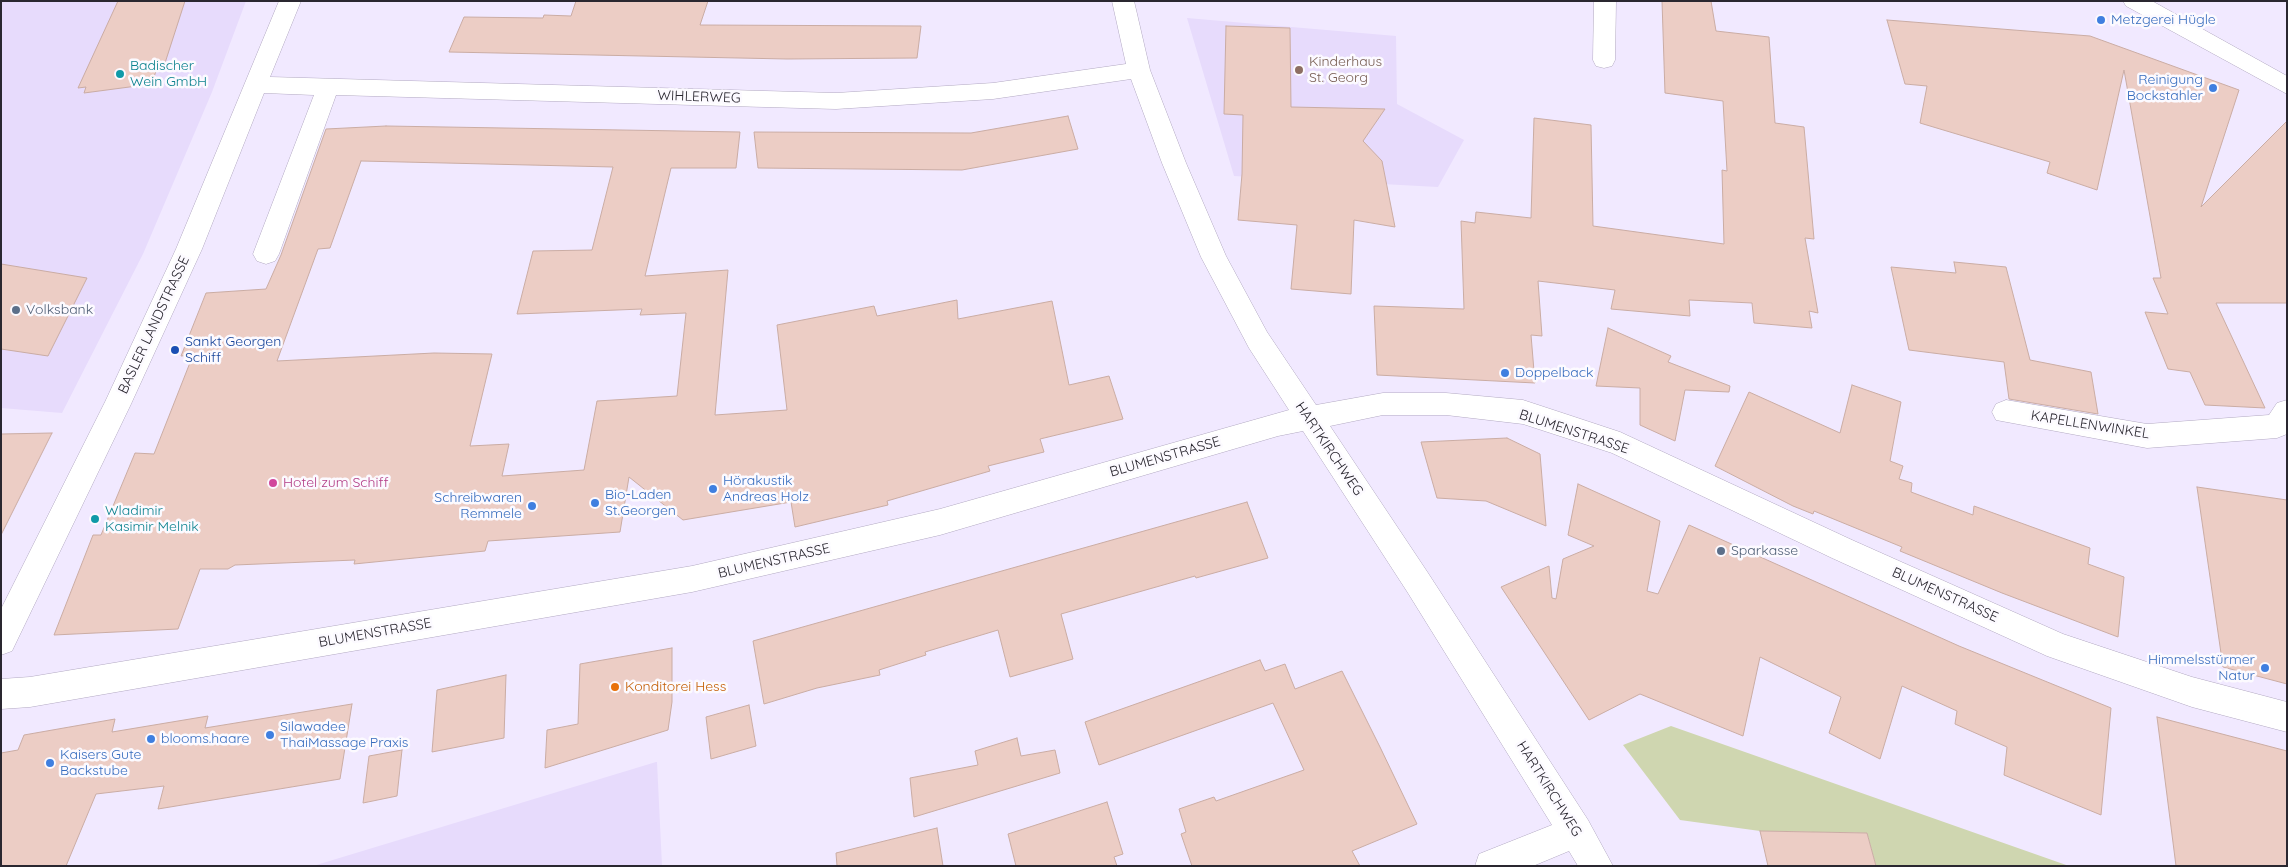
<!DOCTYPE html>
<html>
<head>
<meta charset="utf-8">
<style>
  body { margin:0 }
  #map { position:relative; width:2288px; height:867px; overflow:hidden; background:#f1e9ff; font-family:Quicksand,sans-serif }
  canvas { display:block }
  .frame { position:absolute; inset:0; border:2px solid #2a2730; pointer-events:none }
</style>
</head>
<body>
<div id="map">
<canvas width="2288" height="867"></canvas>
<div class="frame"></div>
</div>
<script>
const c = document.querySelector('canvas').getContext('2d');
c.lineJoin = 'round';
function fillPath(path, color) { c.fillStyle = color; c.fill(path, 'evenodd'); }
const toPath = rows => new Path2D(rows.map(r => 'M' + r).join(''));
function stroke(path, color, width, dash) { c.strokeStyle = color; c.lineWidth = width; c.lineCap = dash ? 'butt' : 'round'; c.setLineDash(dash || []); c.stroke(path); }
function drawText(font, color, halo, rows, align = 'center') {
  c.font = font + ' Quicksand,sans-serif'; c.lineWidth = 5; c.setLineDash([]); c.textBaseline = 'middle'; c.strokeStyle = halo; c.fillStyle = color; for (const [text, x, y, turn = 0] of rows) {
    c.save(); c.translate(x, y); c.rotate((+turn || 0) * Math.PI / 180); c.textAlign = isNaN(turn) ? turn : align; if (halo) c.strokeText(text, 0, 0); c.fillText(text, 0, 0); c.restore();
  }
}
fillPath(toPath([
  [1,1,246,1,212,92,143,254,62,413,1,408],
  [1187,18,1396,36,1397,104,1464,140,1438,187,1234,176],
  [657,762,662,866,313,866,656,762]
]), '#e7dbfc');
fillPath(toPath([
  [1671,726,2069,866,1876,866,1867,833,1760,831,1680,820,1623,745]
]), '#cfd6b0');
const building = toPath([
  [118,1,185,1,165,63,158,64,152,84,84,93,86,87,78,88,118,1],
  [576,1,708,1,700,25,921,26,917,58,787,59,449,52,464,17,543,18,544,15,571,16,576,1],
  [1662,1,1711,1,1716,31,1769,37,1775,123,1804,127,1814,239,1805,238,1818,313,1809,311,1812,328,1754,323,1752,303,1689,300,1690,316,1611,309,1615,290,1538,281,1542,336,1531,335,1535,383,1377,375,1374,306,1464,309,1461,221,1475,223,1476,212,1531,218,1534,118,1591,125,1593,226,1724,244,1722,170,1727,171,1723,101,1665,93,1662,1],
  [1887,20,2090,36,2239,90,2201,207,2287,121,2287,303,2216,303,2265,408,2205,405,2190,372,2168,369,2145,312,2168,314,2153,278,2161,278,2124,70,2097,190,2047,173,2050,162,1920,123,1927,86,1905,84,1887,20],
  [1226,26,1290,28,1291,107,1385,109,1363,141,1382,161,1395,227,1354,220,1351,294,1291,289,1297,225,1238,220,1242,174,1243,115,1224,114,1226,26],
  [1068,116,1078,149,962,170,758,168,754,132,971,133,1068,116],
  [386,126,740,132,736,168,671,168,645,276,728,270,715,415,787,410,777,325,874,306,877,316,957,300,958,319,1052,301,1069,385,1109,376,1123,419,1040,439,1044,452,988,466,990,471,887,501,888,505,795,527,791,502,683,520,629,477,620,532,488,541,485,551,354,564,355,560,235,565,228,569,200,569,178,629,54,635,93,535,101,535,135,453,154,454,193,355,181,356,206,293,266,289,281,255,326,129,386,126],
  [361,161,613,167,592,250,533,251,517,314,642,309,640,315,686,313,677,396,597,401,584,470,502,476,509,444,470,446,492,354,434,353,277,361,318,249,330,248,361,161],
  [1954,262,2006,267,2030,360,2091,372,2098,414,2009,399,2004,362,1909,350,1891,267,1956,273,1954,262],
  [1,264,87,278,48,356,1,349,1,264],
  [1608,328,1671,356,1668,362,1730,386,1729,392,1685,390,1675,441,1640,425,1640,388,1596,386,1608,328],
  [1852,385,1901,402,1890,461,1903,466,1899,479,1912,483,1911,492,1973,515,1974,506,2090,548,2088,564,2124,577,2118,637,2002,593,1900,551,1902,547,1814,511,1813,514,1793,506,1715,466,1749,392,1840,433,1852,385],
  [52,433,1,535,1,434,52,433],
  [1507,438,1540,454,1546,526,1486,501,1437,498,1421,442,1507,438],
  [1578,484,1660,521,1647,591,1658,594,1689,525,1959,646,2111,708,2101,815,2004,775,2007,747,1955,724,1957,711,1902,686,1880,759,1829,733,1841,697,1760,657,1743,736,1640,694,1589,720,1501,587,1549,566,1552,598,1556,599,1563,559,1594,546,1568,535,1578,484],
  [2197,487,2287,500,2287,684,2223,667,2197,487],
  [1247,502,1268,558,1196,578,1195,576,1061,614,1073,659,1010,677,998,630,925,652,926,655,879,670,880,675,817,688,764,704,753,641,1247,502],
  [672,648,672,702,668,730,545,768,547,730,578,724,580,664,672,648],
  [1260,660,1265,671,1285,664,1295,689,1342,671,1380,747,1417,824,1352,851,1360,866,1192,866,1181,834,1186,832,1179,809,1214,797,1216,801,1304,770,1273,703,1099,765,1085,722,1260,660],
  [506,675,504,738,432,752,437,690,506,675],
  [352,704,340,779,158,809,164,786,96,794,66,866,1,866,1,753,18,750,24,735,115,719,112,732,208,716,205,728,352,704],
  [749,705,756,746,711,759,706,717,749,705],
  [2157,717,2287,751,2287,866,2176,866,2157,717],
  [1017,738,1021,756,1055,750,1060,773,914,817,910,778,978,765,975,751,1017,738],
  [402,750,397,796,363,803,369,756,402,750],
  [1107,802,1123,854,1114,857,1117,866,1016,866,1008,834,1107,802],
  [937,828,943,866,837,866,836,853,937,828],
  [1760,831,1867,833,1876,866,1768,866,1760,831]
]);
fillPath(building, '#eccdc5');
stroke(building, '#caaca4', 1);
const minor = toPath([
  [279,1,301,1,270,77,836,93,993,83,1126,64,1112,1,1134,1,1150,70,1186,163,1226,256,1267,332,1316,405,1383,393,1446,393,1523,400,1620,432,1852,540,2063,634,2192,677,2287,702,2287,732,2192,707,2047,656,1832,558,1612,453,1523,424,1446,415,1383,415,1330,426,1428,573,1588,820,1613,866,1578,866,1569,851,1533,866,1475,866,1479,854,1552,825,1408,593,1303,431,1278,436,940,535,692,592,30,707,1,709,1,679,30,677,692,566,940,509,1289,410,1249,348,1201,257,1162,163,1131,79,993,99,836,109,336,95,279,254,275,261,266,264,257,261,253,254,314,95,264,93,202,249,131,404,12,651,1,655,1,609,105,402,176,249,279,1],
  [1594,1,1616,1,1615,60,1612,66,1604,68,1596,66,1593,60,1594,1],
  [2123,1,2152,1,2287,76,2287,94,2126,6,2123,1],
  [2006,400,2147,424,2269,415,2277,403,2287,400,2287,434,2277,438,2147,448,1996,420,1992,412,1996,404,2006,400]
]);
stroke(minor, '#b2a9c2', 1);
fillPath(minor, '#fff');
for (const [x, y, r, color] of [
  [2101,20,5,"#3f7fe0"],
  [1299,70,5,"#8d6e63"],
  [120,74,5,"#0f9aa8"],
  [2213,88,5,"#3f7fe0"],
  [16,310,5,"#5c6f8a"],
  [175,350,5,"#1a4fb4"],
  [1505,373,5,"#3f7fe0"],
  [273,483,5,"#d1479c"],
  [713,489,5,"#3f7fe0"],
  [595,503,5,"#3f7fe0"],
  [532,506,5,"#3f7fe0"],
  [95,519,5,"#0f9aa8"],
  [1721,551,5,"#5c6f8a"],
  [2265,668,5,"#3f7fe0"],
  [615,687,5,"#e8710a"],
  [270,735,5,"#3f7fe0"],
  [151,739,5,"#3f7fe0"],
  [50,763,5,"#3f7fe0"]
]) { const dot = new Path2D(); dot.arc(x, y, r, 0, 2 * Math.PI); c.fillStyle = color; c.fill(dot); stroke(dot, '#fcfaff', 2); }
drawText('14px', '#366cbe', '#fcfaff', [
  ["Metzgerei Hügle",2111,20],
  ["Reinigung",2203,80,"right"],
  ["Bockstahler",2203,96,"right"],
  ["Doppelback",1515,373],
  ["Hörakustik",723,481],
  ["Andreas Holz",723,497],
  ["Bio-Laden",605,495],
  ["St.Georgen",605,511],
  ["Schreibwaren",522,498,"right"],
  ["Remmele",522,514,"right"],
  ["Himmelsstürmer",2255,660,"right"],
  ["Natur",2255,676,"right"],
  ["Silawadee",280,727],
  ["ThaiMassage Praxis",280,743],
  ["blooms.haare",161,739],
  ["Kaisers Gute",60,755],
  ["Backstube",60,771]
], 'left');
drawText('14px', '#785e54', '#fcfaff', [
  ["Kinderhaus",1309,62],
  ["St. Georg",1309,78]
], 'left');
drawText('14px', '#0d838f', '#fcfaff', [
  ["Badischer",130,66],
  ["Wein GmbH",130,82],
  ["Wladimir",105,511],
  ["Kasimir Melnik",105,527]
], 'left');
drawText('14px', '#2a2730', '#fcfaff', [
  ["WIHLERWEG",699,97,2],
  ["BASLER LANDSTRASSE",154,325,-65],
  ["KAPELLENWINKEL",2090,425,9],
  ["BLUMENSTRASSE",1574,432,18],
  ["HARTKIRCHWEG",1329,449,56],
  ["BLUMENSTRASSE",1165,457,-16],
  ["BLUMENSTRASSE",774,561,-13],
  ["BLUMENSTRASSE",1945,595,24],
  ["BLUMENSTRASSE",375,633,-10],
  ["HARTKIRCHWEG",1549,789,58]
]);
drawText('14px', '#4e5e75', '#fcfaff', [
  ["Volksbank",26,310],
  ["Sparkasse",1731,551]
], 'left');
drawText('14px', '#164399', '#fcfaff', [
  ["Sankt Georgen",185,342],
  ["Schiff",185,358]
], 'left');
drawText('14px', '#b23c85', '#fcfaff', [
  ["Hotel zum Schiff",283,483]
], 'left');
drawText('14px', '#c56008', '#fcfaff', [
  ["Konditorei Hess",625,687]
], 'left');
</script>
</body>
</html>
